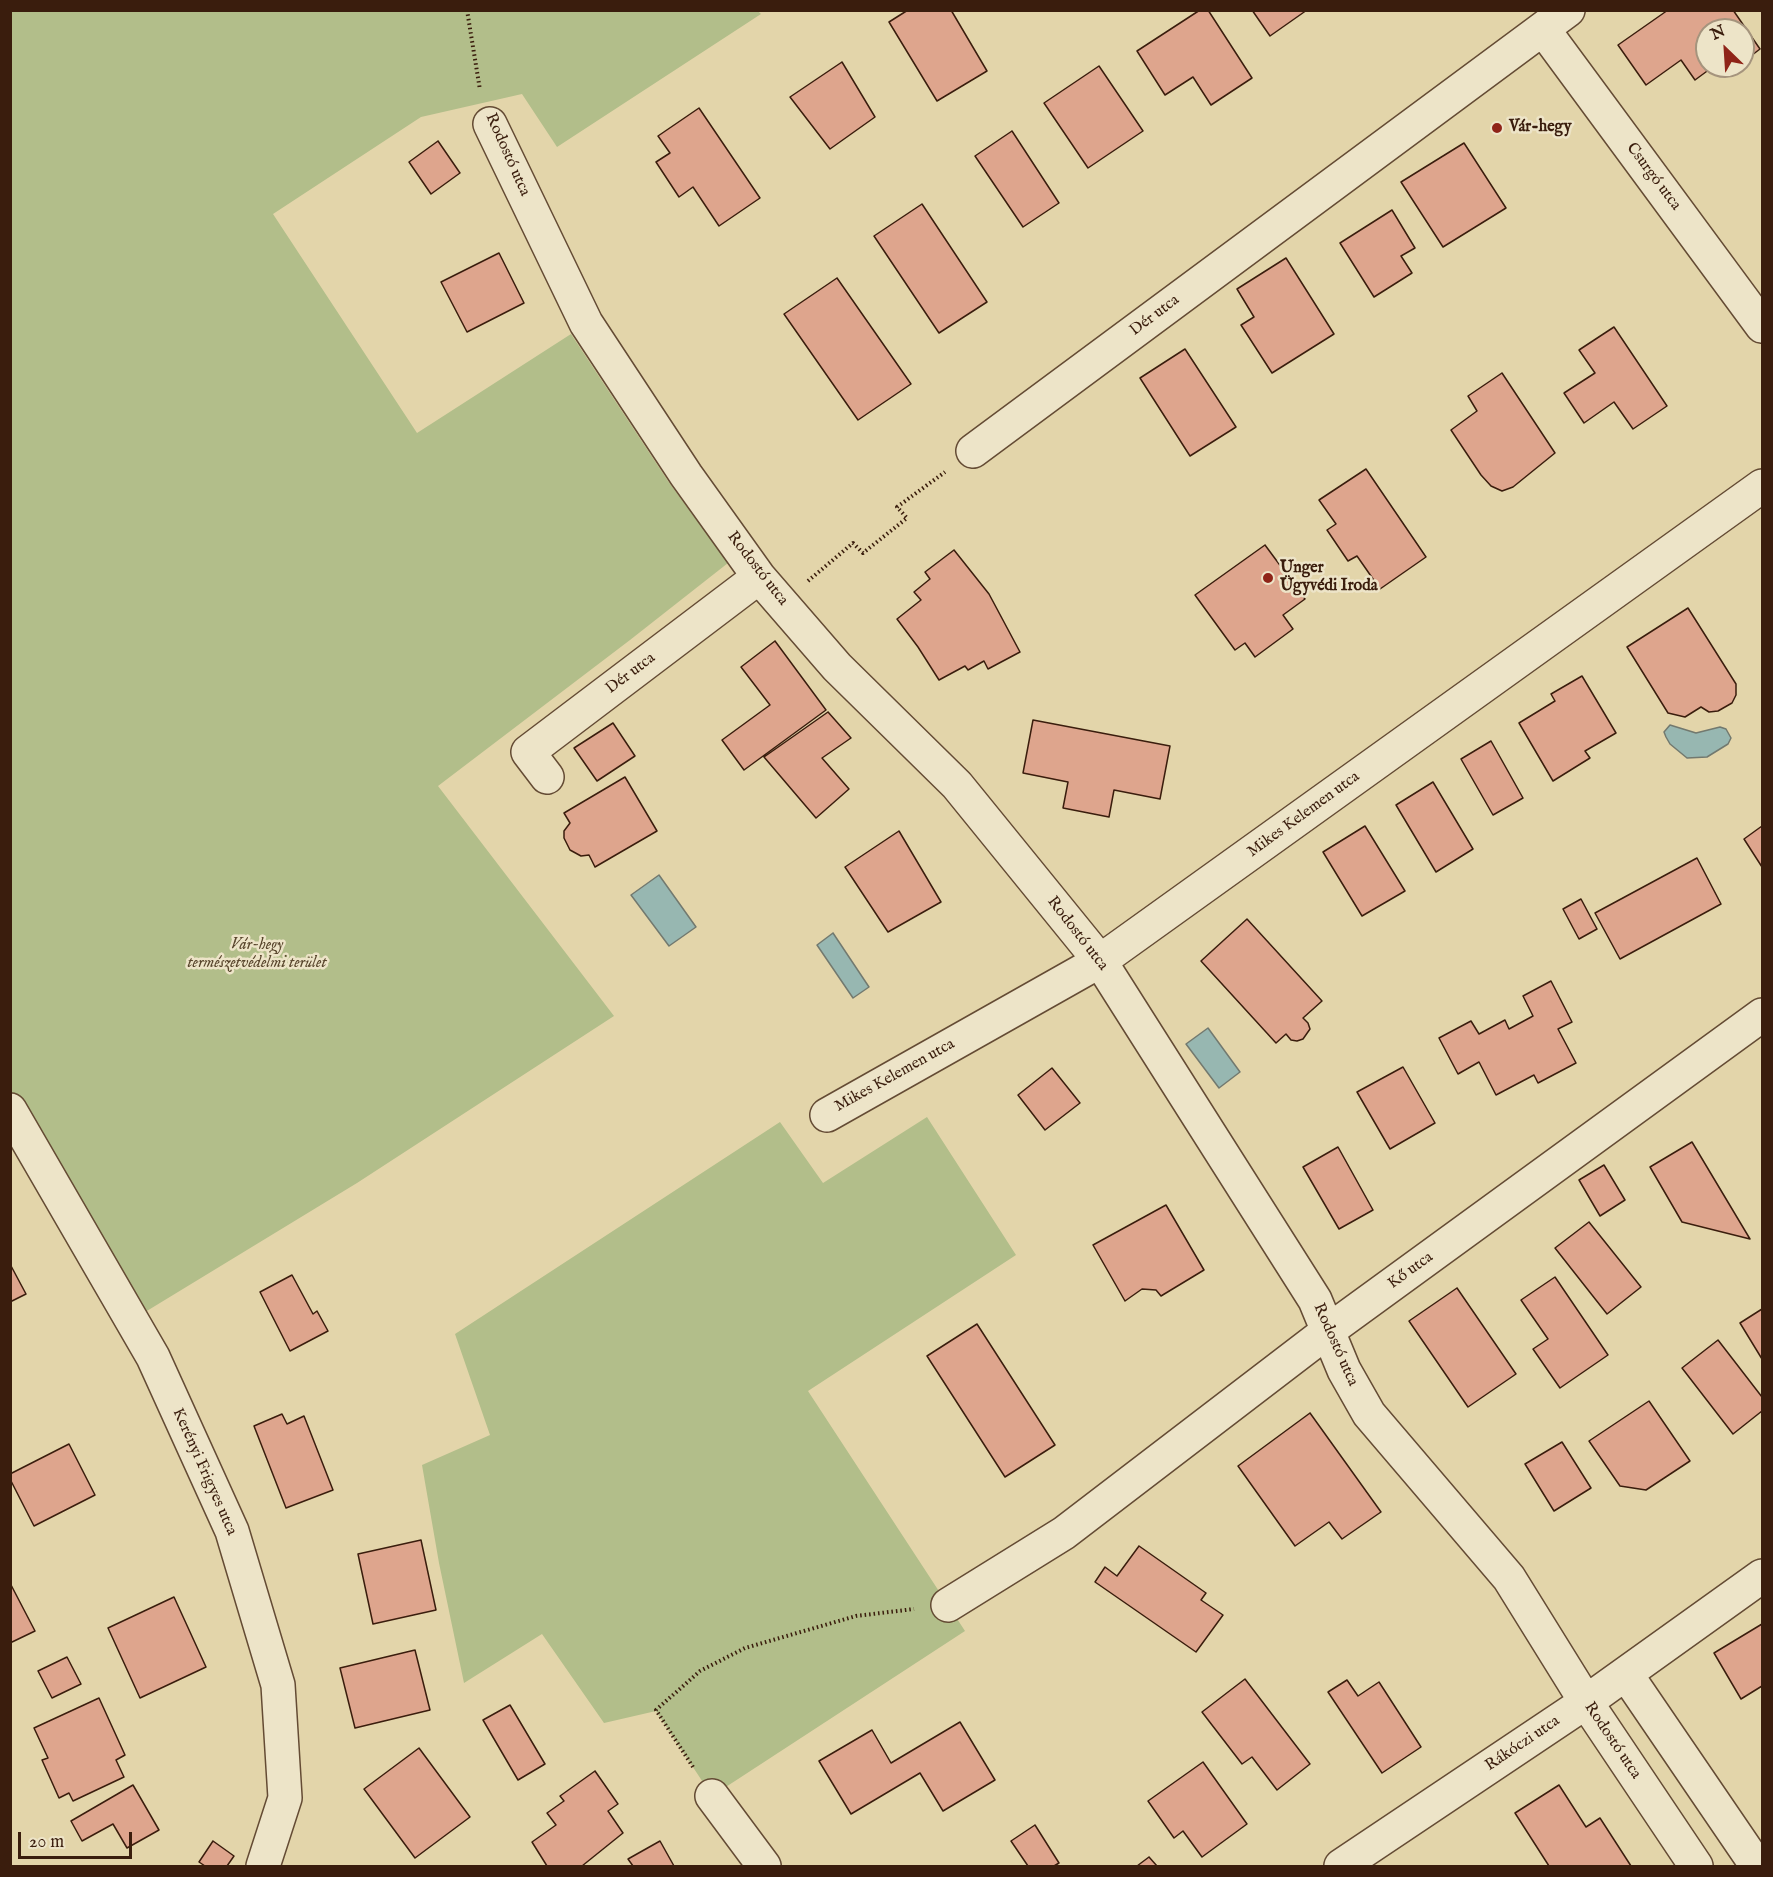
<!DOCTYPE html>
<html>
<head>
<meta charset="utf-8">
<style>
  body { margin:0 }
  #map { position:relative; width:1773px; height:1877px; overflow:hidden; background:#e3d5aa; font-family:"IM FELL English",serif }
  canvas { display:block }
  .frame { position:absolute; inset:0; border:12px solid #3a1d0d; pointer-events:none }
  .north { position:absolute; left:1695px; top:18px; width:60px; height:60px; box-sizing:border-box; background:#ede4c8; border:2px solid #a5947d; border-radius:50%; rotate:335deg; font-size:16px; font-weight:700; line-height:24px; text-align:center; color:#3a1d0d }
  .north::after { content:''; display:block; margin:auto; width:21px; height:27px; background:#8f2418; clip-path:polygon(50% 0,100% 100%,50% 72%,0 100%) }
  .scale { position:absolute; left:18px; top:1832px; width:114px; height:27px; box-sizing:border-box; border:3px solid #3a1d0d; border-top:0; padding-left:8px; font-size:18px; line-height:21px; white-space:nowrap; color:#3a1d0d; -webkit-text-stroke:4px #ede4c8; paint-order:stroke }
</style>
</head>
<body>
<div id="map">
<canvas width="1773" height="1877"></canvas>
<div class="frame"></div>
<div class="north">N</div>
<div class="scale">20 m</div>
</div>
<script>
const c = document.querySelector('canvas').getContext('2d');
c.lineJoin = 'round';
function fillPath(path, color) { c.fillStyle = color; c.fill(path, 'evenodd'); }
const toPath = rows => new Path2D(rows.map(r => 'M' + r).join(''));
function stroke(path, color, width, dash) { c.strokeStyle = color; c.lineWidth = width; c.lineCap = dash ? 'butt' : 'round'; c.setLineDash(dash || []); c.stroke(path); }
function drawText(font, color, halo, rows, align = 'center') {
  c.font = font + ' "IM FELL English",serif'; c.lineWidth = 5; c.setLineDash([]); c.textBaseline = 'middle'; c.strokeStyle = halo; c.fillStyle = color; for (const [text, x, y, turn = 0] of rows) {
    c.save(); c.translate(x, y); c.rotate((+turn || 0) * Math.PI / 180); c.textAlign = isNaN(turn) ? turn : align; if (halo) c.strokeText(text, 0, 0); c.fillText(text, 0, 0); c.restore();
  }
}
fillPath(toPath([
  [11,11,758,11,761,14,557,147,522,94,421,117,273,214,417,433,571,334,668,481,728,563,630,640,438,786,614,1016,357,1183,132,1320,11,1110],
  [927,1117,1016,1255,808,1391,965,1631,712,1796,656,1711,604,1723,542,1634,464,1683,439,1563,422,1465,490,1435,455,1334,780,1122,823,1183]
]), '#b2be8a');
const water = toPath([
  [1670,725,1696,733,1720,727,1726,729,1731,738,1728,744,1707,757,1687,758,1670,744,1666,737,1664,732,1670,725],
  [659,875,696,927,669,946,631,895,659,875],
  [833,933,869,987,853,998,817,945,833,933],
  [1208,1028,1240,1072,1219,1088,1186,1044,1208,1028]
]);
fillPath(water, '#97b7b1');
stroke(water, '#72796f', 1.5);
const building = toPath([
  [908,10,951,10,987,71,937,101,889,22,908,10],
  [1200,10,1208,10,1252,78,1211,105,1193,77,1165,95,1137,51,1200,10],
  [1252,10,1307,10,1270,36,1252,10],
  [1668,10,1733,10,1760,49,1743,62,1743,30,1707,30,1707,66,1714,66,1695,80,1681,60,1646,85,1618,45,1668,10],
  [842,62,875,117,830,149,790,97,842,62],
  [1099,66,1143,131,1088,168,1044,103,1099,66],
  [699,108,760,198,719,226,693,187,679,197,656,162,670,153,658,136,699,108],
  [1012,131,1059,203,1023,227,975,156,1012,131],
  [438,141,460,173,431,194,409,162,438,141],
  [1464,143,1506,208,1443,247,1401,182,1464,143],
  [922,204,987,302,939,333,874,236,922,204],
  [1392,210,1415,248,1401,256,1412,273,1374,297,1340,243,1392,210],
  [499,253,524,303,467,332,441,282,499,253],
  [1286,258,1334,334,1272,373,1241,325,1254,317,1237,289,1286,258],
  [837,278,911,384,858,420,784,314,837,278],
  [1614,327,1667,406,1633,429,1614,402,1584,423,1564,393,1595,373,1579,350,1614,327],
  [1185,349,1236,427,1190,456,1140,378,1185,349],
  [1502,373,1555,453,1513,487,1502,491,1491,486,1481,475,1451,430,1477,411,1468,396,1502,373],
  [1366,469,1426,557,1380,589,1357,556,1348,561,1327,530,1336,524,1319,500,1366,469],
  [1265,545,1305,599,1283,615,1293,629,1255,657,1245,643,1235,650,1195,595,1265,545],
  [954,550,989,594,1020,652,988,669,984,661,968,670,965,666,939,680,918,647,897,619,921,600,914,592,930,579,925,572,954,550],
  [1688,608,1736,684,1736,695,1732,703,1718,711,1709,712,1701,707,1685,717,1668,713,1627,647,1688,608],
  [775,641,826,710,744,770,722,740,770,705,741,667,775,641],
  [1582,676,1616,733,1585,751,1590,758,1553,781,1519,723,1555,701,1551,694,1582,676],
  [828,712,851,738,822,758,849,789,816,818,764,757,828,712],
  [1033,720,1170,746,1160,799,1114,790,1109,817,1063,808,1068,782,1023,773,1033,720],
  [613,723,635,756,597,781,574,748,613,723],
  [1491,741,1523,798,1493,815,1461,759,1491,741],
  [625,777,657,831,595,867,589,855,581,856,570,850,564,838,564,831,570,823,564,813,625,777],
  [1433,782,1473,849,1436,872,1396,805,1433,782],
  [1365,826,1405,891,1362,916,1323,852,1365,826],
  [1762,826,1762,867,1744,839,1762,826],
  [899,831,941,902,888,932,845,867,899,831],
  [1697,858,1721,904,1620,959,1595,913,1697,858],
  [1581,899,1597,929,1579,939,1563,909,1581,899],
  [1247,919,1322,1001,1303,1018,1308,1023,1310,1029,1303,1039,1297,1041,1291,1040,1286,1034,1276,1043,1201,961,1247,919],
  [1551,981,1572,1022,1558,1029,1576,1063,1538,1083,1534,1075,1496,1095,1479,1062,1458,1074,1439,1038,1471,1021,1479,1034,1505,1020,1509,1029,1533,1016,1523,996,1551,981],
  [1403,1067,1435,1123,1390,1149,1357,1092,1403,1067],
  [1052,1068,1080,1103,1045,1130,1018,1095,1052,1068],
  [1692,1142,1750,1239,1682,1222,1650,1167,1692,1142],
  [1338,1147,1373,1210,1339,1229,1303,1167,1338,1147],
  [1604,1165,1625,1200,1600,1216,1579,1180,1604,1165],
  [1166,1205,1204,1270,1161,1296,1156,1290,1142,1289,1125,1301,1093,1245,1166,1205],
  [1589,1222,1641,1287,1607,1314,1555,1248,1589,1222],
  [10,1264,26,1294,10,1302,10,1264],
  [292,1275,313,1314,317,1311,328,1331,290,1351,260,1292,292,1275],
  [1555,1277,1608,1355,1560,1388,1533,1349,1548,1339,1521,1300,1555,1277],
  [1457,1288,1516,1374,1468,1407,1409,1321,1457,1288],
  [1762,1309,1762,1359,1740,1323,1762,1309],
  [977,1324,1055,1445,1005,1477,927,1356,977,1324],
  [1718,1340,1762,1397,1762,1411,1733,1434,1682,1368,1718,1340],
  [1649,1401,1690,1461,1646,1490,1620,1486,1589,1441,1649,1401],
  [1310,1413,1381,1512,1342,1539,1329,1522,1295,1546,1238,1466,1310,1413],
  [282,1414,287,1424,304,1416,333,1490,286,1508,254,1426,282,1414],
  [1562,1442,1591,1488,1554,1511,1525,1464,1562,1442],
  [69,1444,95,1495,34,1526,10,1479,10,1474,69,1444],
  [421,1540,436,1610,373,1624,358,1554,421,1540],
  [1139,1546,1206,1593,1201,1600,1223,1615,1196,1652,1095,1582,1105,1567,1117,1576,1139,1546],
  [10,1583,35,1631,10,1643,10,1583],
  [174,1597,206,1667,140,1698,108,1628,174,1597],
  [1762,1624,1762,1686,1741,1699,1714,1653,1762,1624],
  [415,1650,430,1710,355,1728,340,1668,415,1650],
  [67,1657,81,1684,52,1698,38,1671,67,1657],
  [1245,1679,1310,1764,1277,1790,1252,1757,1242,1764,1202,1712,1245,1679],
  [1347,1680,1358,1696,1379,1682,1421,1747,1382,1773,1328,1692,1347,1680],
  [99,1698,125,1755,116,1760,124,1777,73,1801,69,1793,59,1798,42,1760,48,1758,34,1728,99,1698],
  [510,1705,545,1764,518,1780,483,1720,510,1705],
  [960,1722,995,1780,943,1811,920,1773,851,1814,819,1761,872,1730,891,1763,960,1722],
  [419,1748,470,1817,415,1858,364,1789,419,1748],
  [1203,1762,1247,1824,1202,1857,1183,1831,1174,1838,1148,1801,1203,1762],
  [595,1771,618,1804,608,1811,623,1833,582,1866,547,1866,532,1842,556,1825,547,1813,564,1801,560,1796,595,1771],
  [133,1785,159,1830,127,1848,113,1824,82,1841,71,1821,133,1785],
  [1559,1785,1586,1827,1600,1818,1631,1866,1549,1866,1515,1813,1559,1785],
  [1035,1825,1059,1863,1054,1866,1028,1866,1011,1841,1035,1825],
  [213,1841,234,1856,227,1866,205,1866,199,1862,213,1841],
  [660,1841,674,1866,633,1866,628,1859,660,1841],
  [1149,1857,1157,1866,1137,1866,1149,1857]
]);
fillPath(building, '#dea58d');
stroke(building, '#3a1d0d', 1.5);
const minor = toPath([
  [1543,29,1762,326],
  [490,124,586,323,686,475,759,577,837,667,957,785,1100,961,1315,1300,1344,1370,1369,1414,1509,1578,1586,1702,1696,1866],
  [973,451,1568,10],
  [547,777,528,752,759,577],
  [10,1110,153,1357,232,1531,278,1685,285,1798,263,1866],
  [827,1115,1100,961,1762,486],
  [948,1605,1064,1533,1328,1331,1762,1015],
  [1626,1674,1757,1866],
  [712,1796,764,1866],
  [1341,1866,1586,1702,1762,1576]
]);
stroke(minor, '#644b34', 36);
stroke(toPath([
  [467,10,480,90],
  [808,581,853,543,863,553,907,518,897,507,945,472],
  [693,1767,656,1710,700,1671,745,1648,856,1616,914,1609]
]), '#3a1d0d', 4, [1.5, 3]);
stroke(minor, '#ede4c8', 33);
for (const [x, y, r, color] of [
  [1497,128,6,"#8f2418"],
  [1268,578,6,"#8f2418"]
]) { const dot = new Path2D(); dot.arc(x, y, r, 0, 2 * Math.PI); c.fillStyle = color; c.fill(dot); stroke(dot, '#ede4c8', 2); }
drawText('bold 16px', '#3a1d0d', '#ede4c8', [
  ["Vár-hegy",1509,128],
  ["Unger",1280,569],
  ["Ügyvédi Iroda",1280,587]
], 'left');
drawText('16px', '#3a1d0d', '#ede4c8', [
  ["Rodostó utca",507,155,66],
  ["Csurgó utca",1653,177,53],
  ["Dér utca",1155,316,-37],
  ["Rodostó utca",757,569,52],
  ["Dér utca",631,674,-37],
  ["Mikes Kelemen utca",1304,815,-36],
  ["Rodostó utca",1077,934,52],
  ["Mikes Kelemen utca",895,1076,-29],
  ["Kő utca",1411,1271,-36],
  ["Rodostó utca",1335,1345,66],
  ["Kerényi Frigyes utca",204,1472,66],
  ["Rodostó utca",1612,1741,56],
  ["Rákóczi utca",1523,1744,-34]
]);
drawText('italic 16px', '#58452c', '#ede4c8', [
  ["Vár-hegy",257,946],
  ["természetvédelmi terület",257,964]
]);
</script>
</body>
</html>
